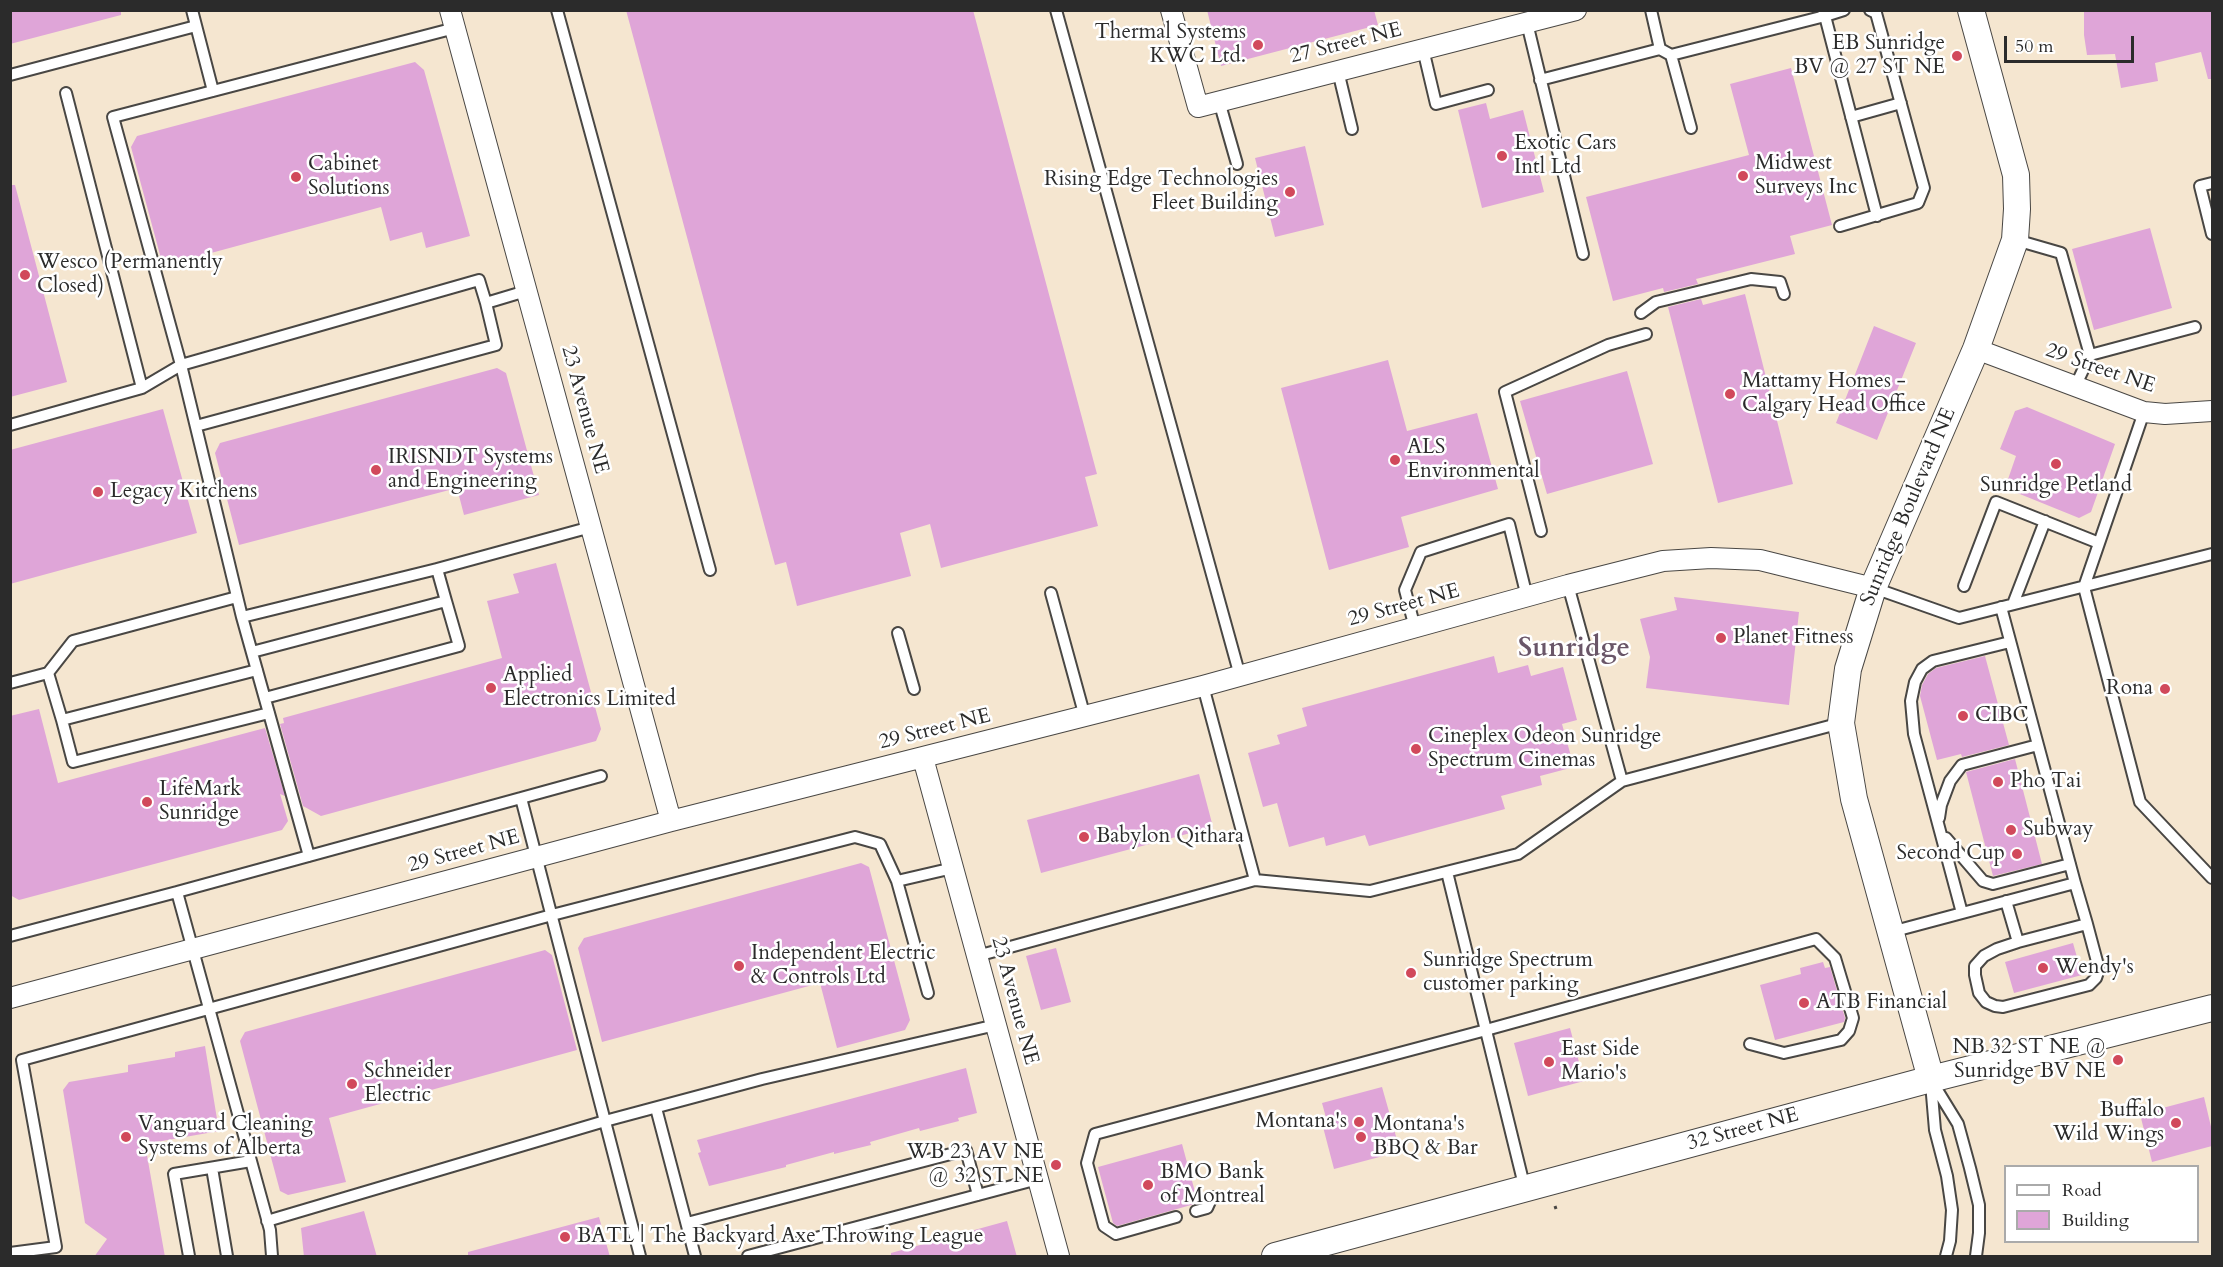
<!DOCTYPE html>
<html>
<head>
<meta charset="utf-8">
<style>
  body { margin:0 }
  #map { position:relative; width:2223px; height:1267px; overflow:hidden; background:#f5e6d0; font-family:Cardo,serif }
  canvas { display:block }
  .frame { position:absolute; inset:0; border:12px solid #2b2b2b; pointer-events:none }
  .legend { position:absolute; left:2004px; top:1165px; width:195px; height:78px; box-sizing:border-box; background:#fff; border:2px solid #aaa; margin:0; padding:8px 10px; list-style:none; font-size:18px; color:#2b2b2b }
  .legend li { display:flex; align-items:center; gap:12px; height:30px }
  .legend b { width:30px; border:2px solid #aaa }
  .scale { position:absolute; left:2004px; top:36px; width:130px; height:27px; box-sizing:border-box; border:3px solid #2b2b2b; border-top:0; padding-left:8px; font-size:18px; line-height:21px; white-space:nowrap; color:#2b2b2b; -webkit-text-stroke:4px #fff; paint-order:stroke }
</style>
</head>
<body>
<div id="map">
<canvas width="2223" height="1267"></canvas>
<div class="frame"></div>
<ul class="legend">
<li><b style="height:8px;background:#fff"></b>Road</li>
<li><b style="height:16px;background:#dfa5d8"></b>Building</li>
</ul>
<div class="scale">50 m</div>
</div>
<script>
const c = document.querySelector('canvas').getContext('2d');
c.lineJoin = 'round';
function fillPath(path, color) { c.fillStyle = color; c.fill(path, 'evenodd'); }
const toPath = rows => new Path2D(rows.map(r => 'M' + r).join(''));
function stroke(path, color, width, dash) { c.strokeStyle = color; c.lineWidth = width; c.lineCap = dash ? 'butt' : 'round'; c.setLineDash(dash || []); c.stroke(path); }
function drawText(font, color, halo, rows, align = 'center') {
  c.font = font + ' Cardo,serif'; c.lineWidth = 5; c.setLineDash([]); c.textBaseline = 'middle'; c.strokeStyle = halo; c.fillStyle = color; for (const [text, x, y, turn = 0] of rows) {
    c.save(); c.translate(x, y); c.rotate((+turn || 0) * Math.PI / 180); c.textAlign = isNaN(turn) ? turn : align; if (halo) c.strokeText(text, 0, 0); c.fillText(text, 0, 0); c.restore();
  }
}
fillPath(toPath([
  [10,10,121,10,121,15,10,44],
  [626,10,973,10,1097,474,1085,477,1098,526,941,568,930,524,900,533,911,576,797,606,786,562,775,565],
  [1207,10,1374,10,1378,25,1221,66],
  [2084,10,2212,10,2212,79,2208,79,2201,52,2155,63,2158,81,2121,88,2115,54,2087,55,2084,35],
  [415,62,424,70,470,236,426,248,422,232,390,241,381,207,163,266,131,147,137,136],
  [1791,68,1832,225,1790,236,1795,254,1696,279,1698,284,1664,292,1663,288,1613,301,1586,197,1749,155,1730,84],
  [1486,103,1490,119,1523,110,1544,192,1482,208,1458,110],
  [1305,146,1324,225,1275,237,1255,158],
  [10,185,15,185,67,382,10,397],
  [2150,228,2172,308,2094,330,2072,249],
  [1745,294,1793,484,1718,503,1668,307,1701,299,1703,305],
  [1874,326,1916,343,1877,440,1836,423],
  [1388,360,1407,431,1477,413,1498,489,1401,517,1409,547,1329,570,1281,388],
  [497,368,506,373,539,495,464,515,457,488,239,545,215,453,220,443],
  [1627,371,1653,464,1547,494,1520,401],
  [2027,407,2115,444,2091,512,2079,518,2005,488,2016,456,2000,449,2015,411],
  [163,409,197,533,10,584,10,450],
  [556,563,601,729,596,741,321,816,303,806,280,724,284,723,283,718,502,658,487,601,519,593,513,574],
  [1674,597,1799,612,1789,705,1646,688,1650,657,1640,619,1677,610],
  [1494,656,1498,673,1528,665,1531,676,1563,667,1577,720,1562,724,1574,767,1540,776,1542,785,1501,796,1505,809,1369,846,1365,835,1326,846,1324,837,1289,847,1277,803,1263,807,1248,753,1280,744,1277,735,1307,726,1302,708],
  [1985,656,2009,745,1962,757,1961,754,1937,760,1920,696,1922,685,1928,674,1936,668],
  [39,709,58,783,265,728,285,796,280,794,288,821,282,830,19,900,10,895,10,716],
  [2015,759,2042,864,1993,876,1966,772],
  [1199,774,1213,827,1041,873,1027,820],
  [861,863,869,867,910,1020,905,1030,837,1048,820,983,602,1042,578,948,584,938],
  [2073,943,2082,975,2014,993,2005,962],
  [1056,948,1071,1002,1041,1010,1026,956],
  [545,950,552,955,577,1050,329,1118,346,1182,288,1195,280,1191,240,1041,245,1032],
  [1823,962,1825,968,1830,967,1845,1018,1844,1022,1775,1040,1760,985,1801,974,1800,968],
  [1570,1028,1584,1081,1528,1096,1514,1043],
  [205,1046,219,1131,145,1144,165,1257,94,1257,107,1239,85,1223,63,1090,69,1082,128,1072,128,1065,175,1057,175,1052],
  [966,1068,977,1113,958,1118,959,1121,920,1131,919,1128,870,1142,871,1145,834,1154,834,1152,786,1165,786,1167,709,1186,698,1153,701,1152,697,1140],
  [1382,1087,1399,1147,1385,1151,1387,1155,1334,1169,1323,1127,1328,1125,1322,1103],
  [2204,1097,2212,1131,2212,1146,2152,1162,2140,1114],
  [1182,1144,1198,1203,1117,1226,1113,1223,1098,1167],
  [364,1211,377,1257,304,1257,301,1228],
  [599,1217,610,1257,468,1257,468,1252],
  [1007,1221,1017,1257,891,1257,891,1253]
]), '#dfa5d8');
const service = toPath([
  [192,10,213,91],
  [557,10,710,570],
  [1056,10,1240,676],
  [1844,10,1825,16,1877,216],
  [1527,23,1583,254],
  [455,28,113,117,181,365,479,280,486,303,526,291],
  [1423,49,1436,104,1488,90],
  [1660,49,1671,55,1825,16,1823,10],
  [1671,55,1691,128],
  [1338,71,1352,129],
  [10,75,196,26],
  [1540,80,1660,49,1651,10],
  [66,93,142,388],
  [1219,101,1237,164],
  [1851,117,1901,103],
  [2212,183,2200,186,2212,234],
  [1840,226,1918,203,1924,188,1876,13,1870,10],
  [2016,240,2061,253,2090,355,2195,327],
  [1641,313,1656,302,1751,279,1780,282,1784,294],
  [2075,387,2090,355],
  [2144,412,2084,587,2140,802,2212,878],
  [10,425,142,388,181,365,242,617,309,856],
  [196,426,496,345,486,303],
  [1541,531,1505,392,1608,345,1646,334],
  [1568,585,1622,781,1841,723],
  [1964,586,1996,502,2099,543],
  [1874,588,1959,618,2212,554],
  [1051,593,1085,717],
  [2013,604,2045,521],
  [242,617,437,569,591,527],
  [1415,628,1405,590,1421,552,1509,524,1527,597],
  [898,633,914,689],
  [252,652,446,601,437,569],
  [257,670,62,720,73,762,269,713],
  [48,673,62,720],
  [10,683,48,673,73,641,237,597],
  [265,698,459,646,446,601],
  [521,798,601,776],
  [1939,818,1941,805,1950,781,1962,765,2038,745],
  [1946,838,1983,881,1993,884,2070,864],
  [1447,872,1525,1189],
  [1255,880,1370,891,1518,854,1622,781],
  [897,881,928,993],
  [2075,883,2087,924,2099,969,2096,978,2089,985,2003,1007,1995,1006,1986,1002,1979,993,1975,975,1975,966,1984,956,1997,949,2018,942,2087,924],
  [177,892,521,798,640,1256],
  [2006,901,2018,942],
  [1962,913,1914,734,1911,701,1915,682,1922,669,1933,661,2010,642],
  [1891,932,2075,883,2001,607],
  [10,936,177,892,270,1230,272,1256],
  [977,956,1255,880,1203,686],
  [1931,1080,1958,1124,1970,1168,1979,1205,1979,1233,1976,1256],
  [1931,1083,1935,1130,1947,1176,1952,1210,1950,1241,1946,1256],
  [656,1108,695,1256],
  [212,1168,227,1256],
  [1196,1211,1207,1208,1212,1197],
  [1176,1217,1116,1234,1104,1226,1087,1163,1095,1134,1486,1030,1816,939,1835,958,1853,1018,1849,1031,1841,1040,1784,1053,1750,1044],
  [267,1221,605,1121,762,1079,996,1025],
  [687,1223,966,1150,978,1195],
  [10,1253,56,1247,22,1060,552,915,855,837,880,844,897,881,953,868],
  [189,1256,174,1174,251,1161],
  [748,1256,1038,1179]
]);
const minor = toPath([
  [450,10,671,821],
  [1171,10,1198,107,1576,10],
  [1976,349,2144,412,2165,414,2212,411],
  [923,758,1059,1256],
  [10,998,671,821,1203,686,1568,585,1663,561,1711,558,1760,560,1873,588]
]);
const tertiary = toPath([
  [1931,1079,1854,799,1841,723,1848,669,1873,588,1976,349,2015,240,2017,209,2016,175,1971,10],
  [1275,1256,1931,1079,2212,1008]
]);
stroke(service, '#494744', 14);
stroke(minor, '#494744', 22);
stroke(tertiary, '#494744', 28);
stroke(toPath([
  [1555,1206,1556,1209]
]), '#494744', 3, [4.5, 4.5]);
stroke(service, '#fff', 10);
stroke(minor, '#fff', 20);
stroke(tertiary, '#fff', 26);
for (const [x, y, r, color] of [
  [1258,45,6,"#d1495b"],
  [1957,56,6,"#d1495b"],
  [1502,156,6,"#d1495b"],
  [1743,176,6,"#d1495b"],
  [296,177,6,"#d1495b"],
  [1290,192,6,"#d1495b"],
  [25,275,6,"#d1495b"],
  [1730,394,6,"#d1495b"],
  [1395,460,6,"#d1495b"],
  [2056,464,6,"#d1495b"],
  [376,470,6,"#d1495b"],
  [98,492,6,"#d1495b"],
  [1721,638,6,"#d1495b"],
  [491,688,6,"#d1495b"],
  [2165,689,6,"#d1495b"],
  [1963,716,6,"#d1495b"],
  [1416,749,6,"#d1495b"],
  [1998,782,6,"#d1495b"],
  [147,802,6,"#d1495b"],
  [2011,830,6,"#d1495b"],
  [1084,837,6,"#d1495b"],
  [2017,854,6,"#d1495b"],
  [739,966,6,"#d1495b"],
  [2043,968,6,"#d1495b"],
  [1411,973,6,"#d1495b"],
  [1804,1003,6,"#d1495b"],
  [2118,1060,6,"#d1495b"],
  [1549,1062,6,"#d1495b"],
  [352,1084,6,"#d1495b"],
  [1359,1122,6,"#d1495b"],
  [2176,1123,6,"#d1495b"],
  [126,1137,6,"#d1495b"],
  [1361,1137,6,"#d1495b"],
  [1056,1165,6,"#d1495b"],
  [1148,1185,6,"#d1495b"],
  [565,1237,6,"#d1495b"]
]) { const dot = new Path2D(); dot.arc(x, y, r, 0, 2 * Math.PI); c.fillStyle = color; c.fill(dot); stroke(dot, '#fff', 2); }
drawText('21px', '#2b2b2b', '#fff', [
  ["Thermal Systems",1246,33,"right"],
  ["KWC Ltd.",1246,57,"right"],
  ["EB Sunridge",1945,44,"right"],
  ["BV @ 27 ST NE",1945,68,"right"],
  ["Exotic Cars",1514,144],
  ["Intl Ltd",1514,168],
  ["Midwest",1755,164],
  ["Surveys Inc",1755,188],
  ["Cabinet",308,165],
  ["Solutions",308,189],
  ["Rising Edge Technologies",1278,180,"right"],
  ["Fleet Building",1278,204,"right"],
  ["Wesco (Permanently",37,263],
  ["Closed)",37,287],
  ["Mattamy Homes -",1742,382],
  ["Calgary Head Office",1742,406],
  ["ALS",1407,448],
  ["Environmental",1407,472],
  ["IRISNDT Systems",388,458],
  ["and Engineering",388,482],
  ["Sunridge Petland",2056,486,"center"],
  ["Legacy Kitchens",110,492],
  ["Planet Fitness",1733,638],
  ["Applied",503,676],
  ["Electronics Limited",503,700],
  ["Rona",2153,689,"right"],
  ["CIBC",1975,716],
  ["Cineplex Odeon Sunridge",1428,737],
  ["Spectrum Cinemas",1428,761],
  ["Pho Tai",2010,782],
  ["LifeMark",159,790],
  ["Sunridge",159,814],
  ["Subway",2023,830],
  ["Babylon Qithara",1096,837],
  ["Second Cup",2005,854,"right"],
  ["Independent Electric",751,954],
  ["& Controls Ltd",751,978],
  ["Sunridge Spectrum",1423,961],
  ["customer parking",1423,985],
  ["Wendy's",2055,968],
  ["ATB Financial",1816,1003],
  ["NB 32 ST NE @",2106,1048,"right"],
  ["Sunridge BV NE",2106,1072,"right"],
  ["East Side",1561,1050],
  ["Mario's",1561,1074],
  ["Schneider",364,1072],
  ["Electric",364,1096],
  ["Buffalo",2164,1111,"right"],
  ["Wild Wings",2164,1135,"right"],
  ["Montana's",1347,1122,"right"],
  ["Vanguard Cleaning",138,1125],
  ["Systems of Alberta",138,1149],
  ["Montana's",1373,1125],
  ["BBQ & Bar",1373,1149],
  ["WB 23 AV NE",1044,1153,"right"],
  ["@ 32 ST NE",1044,1177,"right"],
  ["BMO Bank",1160,1173],
  ["of Montreal",1160,1197],
  ["BATL | The Backyard Axe Throwing League",577,1237]
], 'left');
drawText('21px', '#2b2b2b', '#fff', [
  ["27 Street NE",1346,44,-14],
  ["29 Street NE",2100,369,19],
  ["23 Avenue NE",584,410,75],
  ["Sunridge Boulevard NE",1909,507,-67],
  ["29 Street NE",1404,606,-15],
  ["29 Street NE",935,730,-14],
  ["29 Street NE",464,852,-15],
  ["23 Avenue NE",1014,1001,75],
  ["32 Street NE",1743,1130,-15]
]);
drawText('bold 27px', '#6a5668', '#fff', [
  ["Sunridge",1574,650]
]);
</script>
</body>
</html>
